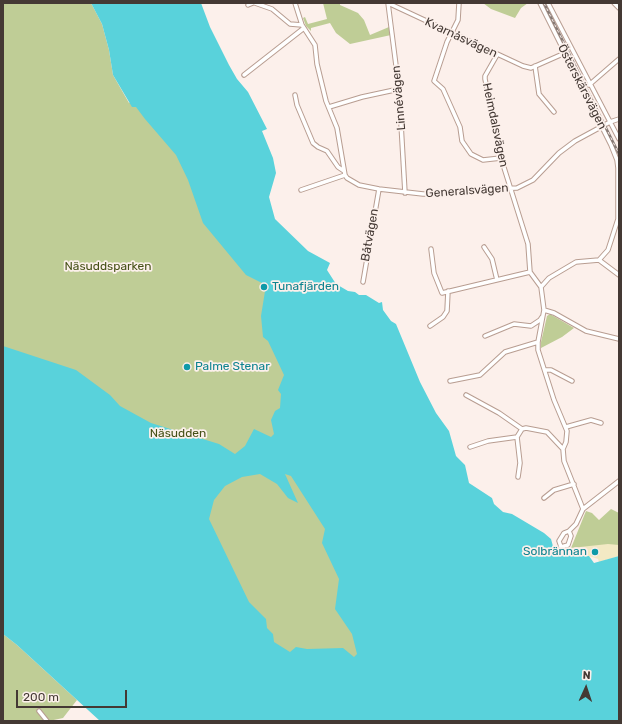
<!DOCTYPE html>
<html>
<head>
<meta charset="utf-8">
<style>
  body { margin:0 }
  #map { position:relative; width:622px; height:724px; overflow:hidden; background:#fcf0eb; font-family:Rubik,sans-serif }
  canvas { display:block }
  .frame { position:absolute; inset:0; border:4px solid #443934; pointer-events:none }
  .north { position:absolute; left:566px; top:668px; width:40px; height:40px; -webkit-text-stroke:3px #fcf0eb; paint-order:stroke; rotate:3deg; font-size:11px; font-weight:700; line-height:16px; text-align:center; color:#443934 }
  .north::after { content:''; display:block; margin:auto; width:14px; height:18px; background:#443934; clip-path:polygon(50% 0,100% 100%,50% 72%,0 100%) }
  .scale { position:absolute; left:16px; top:690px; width:111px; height:18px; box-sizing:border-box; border:2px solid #443934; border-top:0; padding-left:5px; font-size:12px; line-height:14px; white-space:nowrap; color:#443934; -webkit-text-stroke:3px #fcf0eb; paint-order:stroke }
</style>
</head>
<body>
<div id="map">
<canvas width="622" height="724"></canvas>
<div class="frame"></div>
<div class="north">N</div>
<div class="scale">200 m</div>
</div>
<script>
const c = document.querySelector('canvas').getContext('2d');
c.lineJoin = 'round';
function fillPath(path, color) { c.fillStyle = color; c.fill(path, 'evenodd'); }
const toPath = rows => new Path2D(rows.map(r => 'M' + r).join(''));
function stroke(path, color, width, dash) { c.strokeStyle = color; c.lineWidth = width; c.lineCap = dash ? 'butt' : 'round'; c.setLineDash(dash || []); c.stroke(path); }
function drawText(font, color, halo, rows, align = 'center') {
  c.font = font + ' Rubik,sans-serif'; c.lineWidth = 3.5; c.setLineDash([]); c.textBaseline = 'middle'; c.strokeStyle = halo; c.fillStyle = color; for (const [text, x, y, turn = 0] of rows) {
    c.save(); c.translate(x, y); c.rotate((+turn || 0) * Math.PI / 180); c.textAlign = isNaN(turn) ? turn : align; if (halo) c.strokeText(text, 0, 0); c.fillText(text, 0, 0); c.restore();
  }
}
fillPath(toPath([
  [3,3,91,3,102,24,109,50,113,75,129,103,177,76,500,721,258,721,3,523],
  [323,3,340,3,340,5,358,13,364,20,370,35,389,27,391,35,350,44,336,33,330,23,311,28,311,31,306,26,303,18,305,17,308,24,327,19],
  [483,3,528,3,521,8,515,18,491,9],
  [550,314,574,328,562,337,541,348,541,342,547,316],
  [611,509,619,513,619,545,571,548,586,511,592,513,599,520],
  [3,634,17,645,77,700,63,718,49,721,3,721]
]), '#bfcd96');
fillPath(toPath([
  [608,544,619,545,619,556,599,562,598,559,589,556,570,555,571,548]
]), '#f3e9c4');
fillPath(toPath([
  [91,3,201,3,210,27,229,65,237,79,248,92,267,129,262,131,273,158,276,173,269,197,275,219,308,251,330,263,327,270,336,284,348,291,355,292,359,295,366,295,379,303,382,302,383,310,391,321,396,324,420,382,436,413,449,431,456,456,465,465,469,483,492,498,494,504,503,512,512,514,544,533,551,539,554,550,558,552,573,556,589,556,594,563,619,556,619,721,100,721,17,645,3,634,3,346,76,370,110,395,120,406,151,423,219,444,235,454,245,446,254,429,271,437,274,434,271,420,275,411,280,408,281,394,278,390,284,375,268,341,263,337,261,316,266,285,246,275,203,223,188,180,176,155,145,119,136,107,132,107,113,75,109,50,102,24],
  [260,474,277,484,288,498,298,503,285,474,291,476,325,529,322,543,339,579,335,609,352,634,357,654,354,657,343,648,307,649,296,647,290,652,274,642,273,634,267,628,266,619,249,602,209,519,214,500,225,486,242,477]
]), '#59d2db');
const minor = toPath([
  [255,3,272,9,290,24,302,25],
  [295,3,302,25,315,45,317,64,326,101,337,128,345,175,347,178,359,185,379,189,423,194,440,194,484,189,517,188,533,180,559,153,575,141,610,122,619,119],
  [388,3,523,66,531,68,565,53],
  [388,3,399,89,405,193],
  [459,3,458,20,447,42,434,81,443,89,460,127,462,141,471,154,483,160,501,158],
  [540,3,611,145,617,160,618,168,618,219,608,250,599,260,576,262,549,278,541,287,544,310,538,342,538,350,554,400,567,431,566,442,563,449,564,461,583,509,576,524,569,531,564,533,559,541,561,547,568,545,571,536,569,531],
  [548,3,619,139],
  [614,3,619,8],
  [248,5,253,3],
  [497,55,485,76,485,79,501,158,528,244,530,272,541,287],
  [535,66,539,94,554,112],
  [244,75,304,28],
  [589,85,619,59],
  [295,95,297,105,313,143,318,147,327,151,338,167,344,171],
  [329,107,362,97,399,89],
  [301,190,345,175],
  [484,247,492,259,497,280],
  [431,249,434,273,442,293,530,272],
  [599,260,619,275],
  [363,282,379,189],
  [544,310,554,313,586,331,619,339],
  [430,326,443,317,447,311,448,291],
  [485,336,514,324,531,326,540,320,542,317],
  [545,370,551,370,572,381],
  [450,381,480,375,505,352,538,342],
  [466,395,499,413,522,429],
  [566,427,591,420,601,423],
  [517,437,520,463,518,477],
  [470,447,488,441,517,437,522,429,526,428,547,432,563,449],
  [544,498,554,490,574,484],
  [583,509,619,481],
  [39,711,47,721]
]);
stroke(minor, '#b89d91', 5.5);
stroke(minor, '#fff', 3.5);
const rail = toPath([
  [544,3,619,154]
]);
stroke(rail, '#867a75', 2.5);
stroke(rail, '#fcf0eb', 1, [3]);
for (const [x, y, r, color] of [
  [264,287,4,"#0f9aa8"],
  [187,367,4,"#0f9aa8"],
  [595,552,4,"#0f9aa8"]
]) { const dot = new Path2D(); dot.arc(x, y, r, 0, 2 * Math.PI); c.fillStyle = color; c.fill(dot); stroke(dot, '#fcf0eb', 1.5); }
drawText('12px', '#443934', '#fcf0eb', [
  ["Kvarnåsvägen",461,38,25],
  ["Österskärsvägen",582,87,63],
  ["Linnévägen",399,98,-95],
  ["Heimdalsvägen",495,125,78],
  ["Generalsvägen",467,191,-4],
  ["Båtvägen",370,235,-80]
]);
drawText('12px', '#455016', '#fcf0eb', [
  ["Näsuddsparken",108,267],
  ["Näsudden",178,434]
]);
drawText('12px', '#0d838f', '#fcf0eb', [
  ["Tunafjärden",272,287],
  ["Palme Stenar",195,367],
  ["Solbrännan",587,552,"right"]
], 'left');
</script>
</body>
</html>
